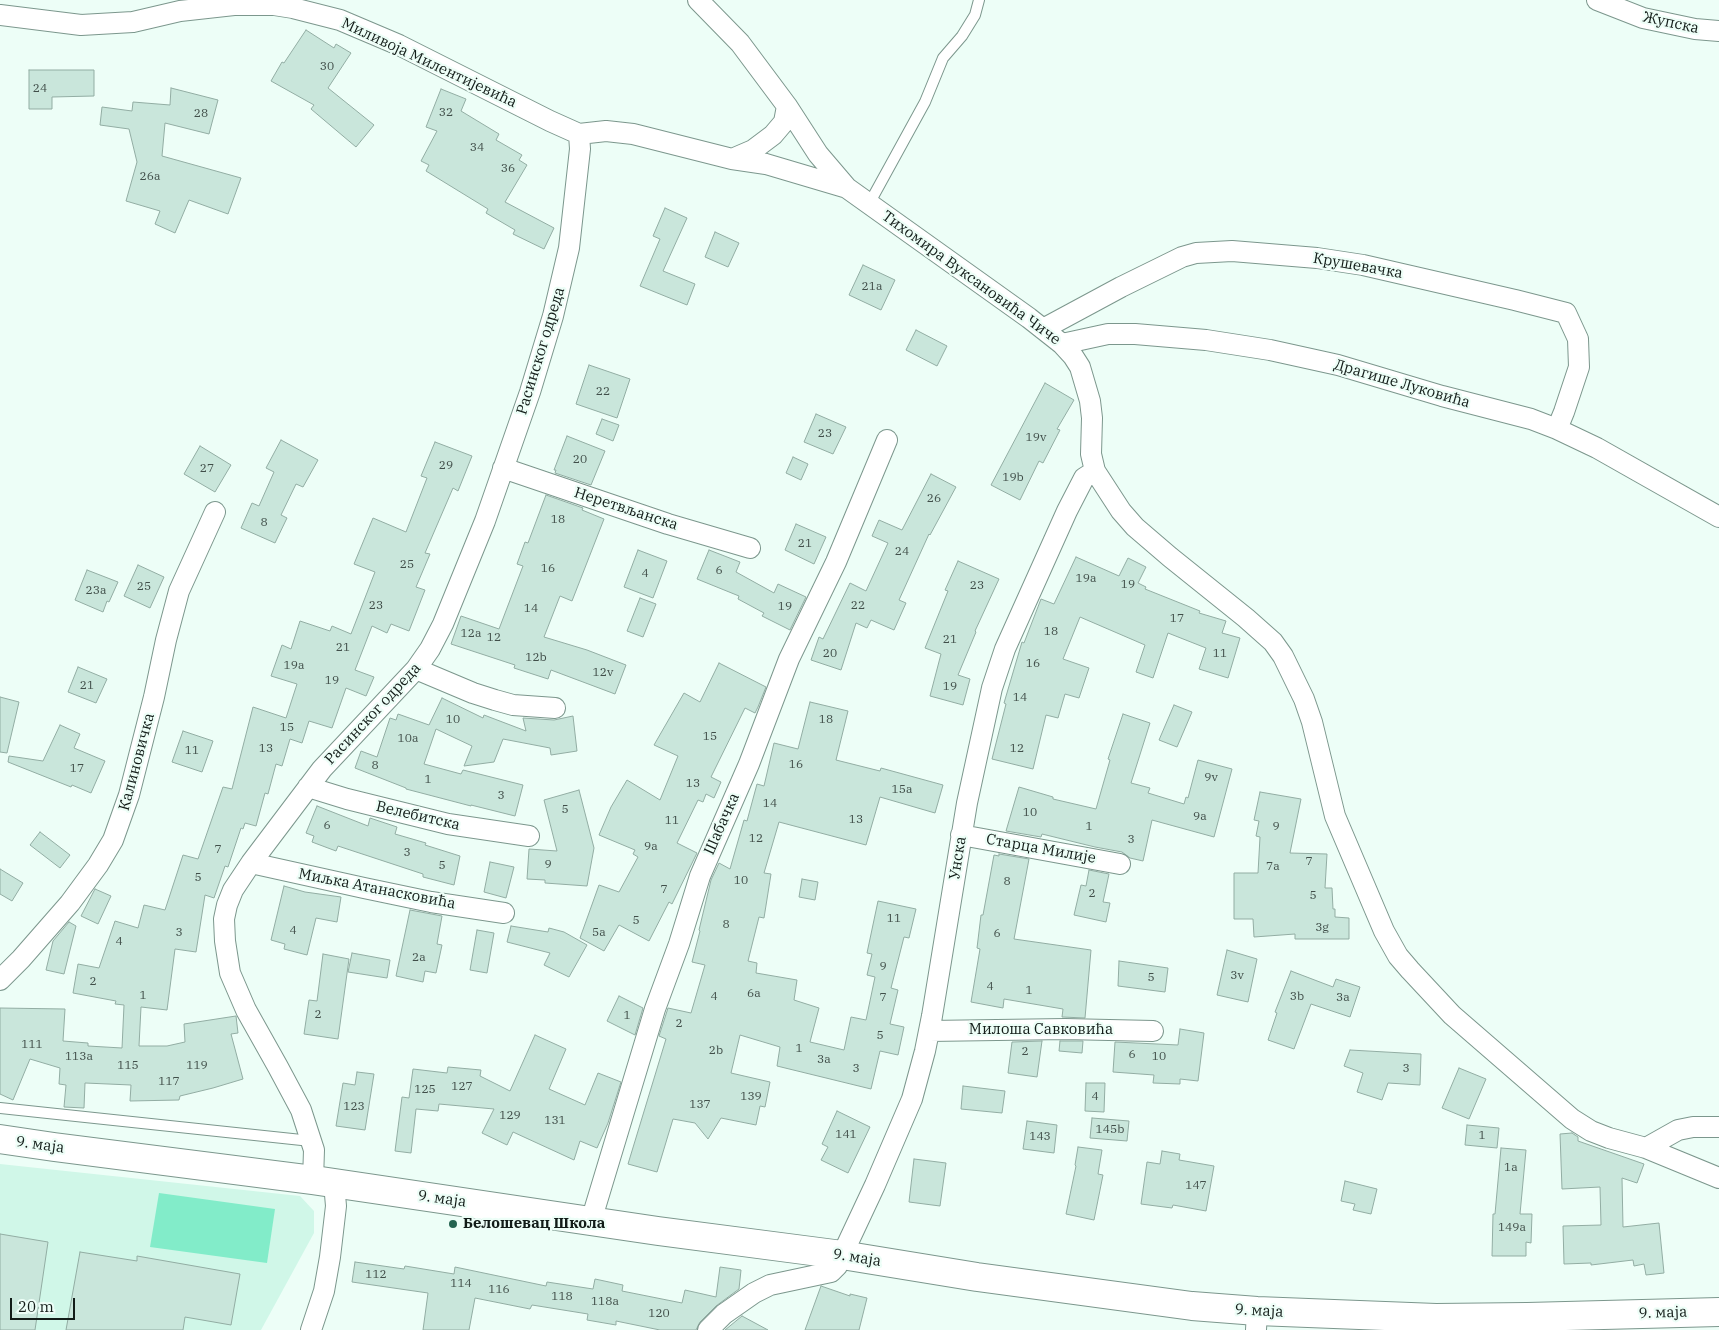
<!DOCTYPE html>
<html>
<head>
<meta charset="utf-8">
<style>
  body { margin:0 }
  #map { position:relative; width:1719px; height:1330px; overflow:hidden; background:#edfef7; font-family:"IBM Plex Serif",serif }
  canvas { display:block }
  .scale { position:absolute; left:10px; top:1298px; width:65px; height:22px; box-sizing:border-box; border:2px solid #121c18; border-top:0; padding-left:6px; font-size:15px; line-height:18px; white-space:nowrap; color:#121c18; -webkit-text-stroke:4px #edfef7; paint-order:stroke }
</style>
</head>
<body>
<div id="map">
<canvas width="1719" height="1330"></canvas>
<div class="scale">20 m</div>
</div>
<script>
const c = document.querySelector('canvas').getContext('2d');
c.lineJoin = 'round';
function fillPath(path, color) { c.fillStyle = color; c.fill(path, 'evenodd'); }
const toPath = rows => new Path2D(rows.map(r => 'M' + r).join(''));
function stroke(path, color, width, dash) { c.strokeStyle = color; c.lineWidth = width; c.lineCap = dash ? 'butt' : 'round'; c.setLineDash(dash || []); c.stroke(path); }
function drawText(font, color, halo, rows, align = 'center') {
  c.font = font + ' "IBM Plex Serif",serif'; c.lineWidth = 4.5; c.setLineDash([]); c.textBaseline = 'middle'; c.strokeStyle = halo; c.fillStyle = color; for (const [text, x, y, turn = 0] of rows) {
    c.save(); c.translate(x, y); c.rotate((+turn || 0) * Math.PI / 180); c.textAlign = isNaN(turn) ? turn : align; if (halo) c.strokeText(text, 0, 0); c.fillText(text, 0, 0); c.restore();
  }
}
fillPath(toPath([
  [0,1164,300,1196,314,1211,314,1233,261,1330,0,1330]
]), '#d0f7e8');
fillPath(toPath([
  [159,1193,275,1209,267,1263,150,1247]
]), '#82ecc9');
const building = toPath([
  [306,30,334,48,336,44,351,53,328,88,374,125,356,147,311,109,314,105,271,81,282,62,284,63,306,30],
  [29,70,94,70,94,96,52,97,52,109,29,109,29,70],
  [171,88,218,100,209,134,165,123,162,156,241,178,228,214,189,200,175,233,155,224,160,211,126,201,137,162,129,129,100,125,102,107,132,111,133,102,170,105,171,88],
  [441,89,466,99,461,111,499,134,496,140,522,155,519,160,527,165,505,202,554,228,544,249,513,234,515,230,486,213,488,209,426,171,429,165,421,161,437,131,426,127,441,89],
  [665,208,687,218,663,271,695,284,687,305,640,286,660,239,653,236,665,208],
  [715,232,739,243,728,267,705,257,715,232],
  [863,265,895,280,881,310,849,295,863,265],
  [916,330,947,346,937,366,906,350,916,330],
  [589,365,630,379,617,418,576,404,589,365],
  [1045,383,1074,400,1057,429,1060,430,1043,463,1039,461,1020,500,991,485,1045,383],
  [816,414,846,427,833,454,804,442,816,414],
  [602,419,619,425,613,441,596,434,602,419],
  [567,436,605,451,591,485,555,473,556,470,554,470,567,436],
  [281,440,318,460,303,487,296,484,281,515,287,518,275,543,241,528,252,503,259,506,274,472,266,468,281,440],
  [435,442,472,456,458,491,453,488,425,553,430,554,416,587,425,590,409,631,391,624,387,633,372,626,355,670,374,677,366,696,346,688,332,728,309,721,302,743,290,739,282,766,276,764,268,794,265,793,256,826,245,823,243,829,241,828,228,867,225,866,214,898,205,895,196,952,175,949,167,1010,141,1007,139,1046,167,1046,185,1042,184,1024,236,1016,238,1033,231,1034,243,1079,213,1088,180,1096,179,1100,130,1101,131,1085,85,1083,84,1108,64,1107,66,1085,59,1084,60,1068,30,1059,13,1100,0,1094,0,1008,65,1009,63,1041,88,1043,88,1046,122,1048,124,1005,115,1004,116,1001,73,993,78,964,99,968,115,921,138,928,144,905,165,910,183,855,198,859,223,787,232,789,253,707,286,718,297,684,271,676,282,645,291,649,300,621,330,631,332,626,351,634,375,572,354,564,373,518,406,532,427,478,421,476,435,442],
  [200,446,231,465,215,492,184,474,200,446],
  [793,457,808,464,801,480,786,473,793,457],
  [931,474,956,487,930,535,929,534,899,600,906,603,894,630,871,620,867,628,856,623,841,670,811,660,819,637,823,639,850,583,866,591,888,543,872,536,879,520,902,530,931,474],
  [546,495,583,508,582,510,604,519,572,601,560,596,544,637,587,650,626,665,615,694,551,670,548,679,514,668,515,665,451,644,461,616,499,629,523,566,517,564,525,542,528,543,546,495],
  [796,524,826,537,814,564,785,550,796,524],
  [638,550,667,561,653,598,624,587,638,550],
  [709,550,740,562,736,572,774,593,778,584,806,597,790,630,762,616,764,613,738,599,739,596,697,579,709,550],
  [1076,557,1119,576,1128,558,1146,567,1138,583,1146,587,1145,589,1200,611,1199,613,1226,621,1222,633,1240,638,1228,678,1199,669,1206,648,1168,633,1153,678,1136,672,1145,645,1080,617,1063,659,1089,668,1079,698,1065,694,1058,718,1046,715,1033,769,992,759,1006,704,1004,703,1022,642,1024,643,1041,599,1054,604,1076,557],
  [958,561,999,579,975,631,976,632,958,675,970,679,963,705,930,696,941,654,925,648,948,591,945,590,958,561],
  [138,565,164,577,150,608,124,596,138,565],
  [87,570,118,582,109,602,107,601,103,612,75,600,87,570],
  [640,598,656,604,643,637,627,631,640,598],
  [719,663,766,687,758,707,755,713,745,708,711,777,721,782,714,798,706,794,703,802,698,800,677,843,697,853,672,904,669,902,649,941,619,925,604,951,580,938,599,885,619,892,638,857,633,854,635,850,599,835,611,807,627,780,660,800,678,756,654,745,684,693,700,702,719,663],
  [78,667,107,679,96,703,68,692,78,667],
  [0,697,19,702,7,753,0,752,0,697],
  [442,698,483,718,484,715,526,731,523,718,554,720,573,716,577,751,551,755,550,748,503,739,494,762,464,766,472,746,436,729,424,764,461,774,463,770,523,785,515,816,471,805,471,806,406,789,406,788,355,768,361,751,377,757,390,718,396,720,398,714,429,725,442,698],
  [810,702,848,711,836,760,880,771,881,768,943,785,935,813,880,797,866,845,779,822,764,873,771,874,764,918,759,917,748,961,757,963,756,973,797,980,794,1000,819,1008,810,1042,844,1050,851,1017,866,1020,875,977,867,975,872,954,867,953,878,901,916,909,909,938,904,937,891,988,898,990,890,1024,904,1027,898,1055,880,1051,871,1089,777,1066,780,1047,740,1035,731,1073,770,1082,765,1107,760,1106,756,1125,721,1118,708,1139,695,1123,673,1119,657,1172,628,1164,666,1039,659,1036,668,1008,691,1013,705,965,692,962,700,931,699,930,711,880,719,863,730,869,744,820,747,821,757,784,764,786,774,743,798,749,810,702],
  [1174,705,1192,712,1177,747,1159,740,1174,705],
  [1123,714,1150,723,1131,783,1150,788,1148,793,1184,804,1186,797,1188,798,1198,760,1232,769,1214,837,1152,820,1143,861,1130,858,1122,852,1095,847,1042,834,1041,837,1006,831,1019,787,1053,797,1053,799,1096,809,1110,760,1108,759,1123,714],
  [60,725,80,734,74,748,105,761,91,793,72,785,71,787,8,762,9,756,43,761,60,725],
  [183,731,213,741,202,772,172,762,183,731],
  [579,790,594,848,587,886,545,883,545,880,527,879,529,849,557,851,544,800,579,790],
  [1260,792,1301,799,1290,853,1327,854,1325,888,1332,888,1333,909,1335,909,1335,917,1349,918,1349,939,1295,939,1295,934,1254,937,1253,919,1234,919,1234,873,1258,873,1260,837,1256,836,1259,821,1254,820,1260,792],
  [317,806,368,826,370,818,397,827,395,834,426,843,425,845,460,856,454,885,423,877,423,874,338,846,336,851,312,842,314,836,306,833,317,806],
  [40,832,70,855,60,868,30,845,40,832],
  [999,854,1029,859,1014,939,1091,950,1085,1018,1062,1017,1063,1009,1004,999,1003,1008,971,1002,980,949,977,948,981,915,983,915,994,855,999,856,999,854],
  [490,862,514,867,506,898,484,892,490,862],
  [0,869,23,883,12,901,0,894,0,869],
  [1089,870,1109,874,1103,902,1110,903,1106,922,1074,915,1081,885,1086,886,1089,870],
  [802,879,818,882,815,900,799,897,802,879],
  [284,886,305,892,341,897,337,922,316,918,307,955,284,949,285,944,271,940,284,886],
  [95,889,111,896,98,924,81,916,95,889],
  [410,910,442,916,437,944,442,945,436,973,425,971,423,982,396,976,410,910],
  [69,922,76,926,64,974,46,970,53,941,69,922],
  [511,926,548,932,549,928,564,932,587,945,569,977,544,965,550,953,507,942,511,926],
  [477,930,494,933,487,973,470,970,477,930],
  [1227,950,1257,959,1248,1002,1217,995,1227,950],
  [352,953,390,960,387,978,348,972,352,953],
  [323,954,349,959,338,1039,304,1034,309,1000,317,1001,323,954],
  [1119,961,1168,968,1165,992,1118,986,1119,961],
  [1291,971,1333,987,1336,979,1360,987,1350,1017,1311,1004,1294,1049,1268,1040,1277,1013,1275,1012,1291,971],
  [619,996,643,1008,635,1035,607,1021,619,996],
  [1180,1029,1204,1033,1198,1081,1180,1079,1180,1084,1153,1083,1154,1075,1113,1072,1115,1042,1178,1045,1180,1029],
  [535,1035,566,1049,549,1089,585,1105,598,1073,621,1082,608,1123,597,1148,580,1141,574,1160,513,1132,507,1145,482,1133,494,1109,439,1104,438,1111,416,1109,411,1153,395,1151,402,1097,409,1098,413,1069,447,1073,448,1067,481,1070,480,1076,510,1091,535,1035],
  [1042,1041,1037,1077,1008,1073,1012,1042,1042,1041],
  [1060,1041,1083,1041,1082,1053,1059,1051,1060,1041],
  [1350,1050,1421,1054,1420,1085,1388,1083,1382,1100,1357,1092,1363,1073,1344,1066,1350,1050],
  [1459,1068,1486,1079,1469,1119,1442,1108,1459,1068],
  [357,1072,374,1074,365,1130,336,1126,343,1083,355,1085,357,1072],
  [1086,1083,1105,1083,1104,1112,1085,1111,1086,1083],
  [963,1086,1005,1091,1002,1113,961,1109,963,1086],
  [837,1111,870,1127,848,1173,821,1160,828,1147,822,1144,837,1111],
  [1092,1118,1129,1121,1127,1141,1090,1138,1092,1118],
  [1027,1121,1057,1125,1054,1153,1023,1149,1027,1121],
  [1467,1125,1499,1128,1497,1148,1465,1145,1467,1125],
  [1572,1133,1578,1137,1578,1141,1644,1164,1637,1183,1622,1178,1623,1227,1659,1223,1664,1273,1646,1275,1644,1264,1634,1266,1633,1260,1591,1265,1591,1263,1564,1264,1563,1226,1601,1225,1600,1187,1562,1189,1560,1134,1572,1133],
  [1078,1147,1102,1150,1098,1174,1103,1175,1094,1220,1066,1214,1076,1166,1075,1165,1078,1147],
  [1501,1148,1526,1150,1520,1214,1532,1214,1531,1243,1526,1242,1526,1256,1492,1256,1493,1214,1495,1214,1501,1148],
  [1162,1151,1180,1154,1179,1160,1214,1166,1206,1211,1173,1205,1172,1208,1141,1204,1147,1162,1160,1164,1162,1151],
  [914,1159,946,1163,940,1206,909,1202,914,1159],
  [1345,1181,1377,1189,1371,1214,1353,1210,1355,1204,1341,1201,1345,1181],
  [0,1234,48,1242,35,1330,0,1330,0,1234],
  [80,1252,137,1261,137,1256,240,1274,231,1325,185,1317,183,1330,66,1330,80,1252],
  [355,1262,404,1269,405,1266,454,1274,455,1267,546,1286,547,1282,593,1289,595,1279,623,1285,622,1291,682,1303,685,1290,716,1297,720,1267,741,1270,739,1289,716,1306,700,1322,696,1330,660,1330,616,1321,616,1325,587,1320,588,1314,532,1305,530,1309,475,1298,469,1330,423,1330,428,1293,352,1282,355,1262],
  [821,1286,850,1296,850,1294,867,1298,859,1330,805,1330,821,1286],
  [742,1316,768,1330,725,1330,742,1316]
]);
fillPath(building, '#c9e6db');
stroke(building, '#92ada3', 1);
const service = toPath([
  [869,204,925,102,943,58,962,36,975,15,979,0],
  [0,1108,311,1141]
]);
const minor = toPath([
  [698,0,740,43,787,106,818,154,847,188,1029,318,1062,344,1073,356,1080,367,1090,401,1092,418,1091,454,1095,471,1121,511,1135,527,1170,557,1246,618,1273,642,1283,656,1304,699,1312,722,1335,816,1384,931,1398,956,1410,970,1452,1015,1572,1119,1591,1131,1609,1138,1646,1148,1719,1178],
  [1597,0,1643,18,1695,29,1719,31],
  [0,15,81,25,133,22,180,11,234,5,274,5,293,8,340,20,399,45,550,121,579,134,606,131,633,134,732,159,766,164,847,188],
  [732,159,753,150,773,135,784,122,787,106],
  [1043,329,1121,287,1182,257,1196,253,1232,251,1317,258,1363,265,1515,300,1566,313,1578,339,1579,367,1564,412,1557,429],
  [1062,344,1108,334,1135,334,1206,340,1270,350,1338,365,1442,396,1531,419,1557,429,1597,448,1719,517],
  [503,468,668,524,750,548],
  [416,669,473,693,495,700,513,705,555,708],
  [308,787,347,799,448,824,529,836],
  [961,835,1120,864],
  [251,863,364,888,431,902,504,913],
  [0,980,21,959,70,903,98,865,113,840,129,795,154,697,166,640,179,591,215,512],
  [929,1031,1065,1029,1153,1031],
  [1646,1148,1678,1130,1693,1127,1719,1127],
  [313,1180,314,1150,301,1110,278,1067,246,1010,230,973,225,941,224,919,227,905,233,890,251,863,322,769,416,669,430,649,443,624,485,521,530,392,553,316,569,248,580,149,579,134],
  [591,1221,655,1009,679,944,700,876,749,764,789,659,836,562,887,440],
  [311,1330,324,1291,330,1257,336,1206,334,1183],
  [708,1330,724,1314,754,1293,770,1285,831,1272,837,1266,875,1185,912,1099,925,1051,932,1016,967,803,992,688,1005,649,1067,511,1084,478,1095,471],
  [1256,1330,1257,1311]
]);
const secondary = toPath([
  [0,1139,54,1147,313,1180,658,1231,842,1255,977,1277,1192,1306,1257,1311,1436,1318,1527,1317,1719,1312]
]);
stroke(service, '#7c978d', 12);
stroke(minor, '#7c978d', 22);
stroke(secondary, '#7c978d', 30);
stroke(service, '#fff', 10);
stroke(minor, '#fff', 20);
stroke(secondary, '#fff', 28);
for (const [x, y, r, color] of [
  [453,1224,5,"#246350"]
]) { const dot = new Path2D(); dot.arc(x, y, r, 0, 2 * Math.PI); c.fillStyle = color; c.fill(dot); stroke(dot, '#edfef7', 2); }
drawText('12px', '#404e49', null, [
  ["30",327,67],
  ["24",40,89],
  ["32",446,113],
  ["28",201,114],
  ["34",477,148],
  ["36",508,169],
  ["26a",150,177],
  ["21a",872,287],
  ["22",603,392],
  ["23",825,434],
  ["19v",1036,438],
  ["20",580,460],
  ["29",446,466],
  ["27",207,469],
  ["19b",1013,478],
  ["26",934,499],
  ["18",558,520],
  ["8",264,523],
  ["21",805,544],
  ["24",902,552],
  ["25",407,565],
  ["16",548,569],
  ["6",719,571],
  ["4",645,574],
  ["19a",1086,579],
  ["19",1128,585],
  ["23",977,586],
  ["25",144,587],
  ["23a",96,591],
  ["23",376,606],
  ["22",858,606],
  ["19",785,607],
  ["14",531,609],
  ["17",1177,619],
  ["18",1051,632],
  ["12a",471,634],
  ["12",494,638],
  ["21",950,640],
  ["21",343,648],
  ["20",830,654],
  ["11",1220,654],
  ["12b",536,658],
  ["16",1033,664],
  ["19a",294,666],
  ["12v",603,673],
  ["19",332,681],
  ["21",87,686],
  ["19",950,687],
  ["14",1020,698],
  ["10",453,720],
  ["18",826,720],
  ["15",287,728],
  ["15",710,737],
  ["10a",408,739],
  ["13",266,749],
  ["12",1017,749],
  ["11",192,751],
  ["16",796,765],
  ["8",375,766],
  ["17",77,769],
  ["9v",1211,778],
  ["1",428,780],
  ["13",693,784],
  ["15a",902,790],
  ["3",501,796],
  ["14",770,804],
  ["5",565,810],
  ["10",1030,813],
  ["9a",1200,817],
  ["13",856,820],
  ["11",672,821],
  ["6",327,826],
  ["1",1089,827],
  ["9",1276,827],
  ["12",756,839],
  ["3",1131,840],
  ["9a",651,847],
  ["7",218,850],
  ["3",407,853],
  ["7",1309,862],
  ["9",548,865],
  ["5",442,866],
  ["7a",1273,867],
  ["5",198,878],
  ["10",741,881],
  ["8",1007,882],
  ["7",664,890],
  ["2",1092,894],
  ["5",1313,896],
  ["11",894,919],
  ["5",636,921],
  ["8",726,925],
  ["3g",1322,928],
  ["4",293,931],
  ["3",179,933],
  ["5a",599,933],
  ["6",997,934],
  ["4",119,942],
  ["2a",419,958],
  ["9",883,967],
  ["3v",1237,976],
  ["5",1151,978],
  ["2",93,982],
  ["4",990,987],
  ["1",1029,991],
  ["6a",754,994],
  ["1",143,996],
  ["4",714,997],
  ["3b",1297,997],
  ["7",883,998],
  ["3a",1343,998],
  ["2",318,1015],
  ["1",627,1016],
  ["2",679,1024],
  ["5",880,1036],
  ["111",32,1045],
  ["1",799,1049],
  ["2b",716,1051],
  ["2",1025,1052],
  ["6",1132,1055],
  ["113a",79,1057],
  ["10",1159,1057],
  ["3a",824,1060],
  ["115",128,1066],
  ["119",197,1066],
  ["3",856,1069],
  ["3",1406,1069],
  ["117",169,1082],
  ["127",462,1087],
  ["125",425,1090],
  ["139",751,1097],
  ["4",1095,1097],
  ["137",700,1105],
  ["123",354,1107],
  ["129",510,1116],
  ["131",555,1121],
  ["145b",1110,1130],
  ["141",846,1135],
  ["1",1482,1136],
  ["143",1040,1137],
  ["1a",1511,1168],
  ["147",1196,1186],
  ["149a",1512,1228],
  ["112",376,1275],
  ["114",461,1284],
  ["116",499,1290],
  ["118",562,1297],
  ["118a",605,1302],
  ["120",659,1314]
]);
drawText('15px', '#121c18', '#edfef7', [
  ["Жупска",1671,23,12],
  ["Миливоја Милентијевића",429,63,25],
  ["Крушевачка",1358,266,10],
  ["Тихомира Вуксановића Чиче",971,278,36],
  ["Расинског одреда",541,351,-73],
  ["Драгише Луковића",1402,384,16],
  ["Неретвљанска",626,509,18],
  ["Расинског одреда",373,714,-47],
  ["Калиновичка",137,762,-75],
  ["Велебитска",418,816,13],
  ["Шабачка",722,824,-66],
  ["Старца Милије",1041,849,10],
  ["Унска",958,858,-81],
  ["Миљка Атанасковића",377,889,11],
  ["Милоша Савковића",1041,1030],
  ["9. маја",40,1145,8],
  ["9. маја",442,1199,8],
  ["9. маја",857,1258,9],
  ["9. маја",1259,1311,3],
  ["9. маја",1663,1313,-2]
]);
drawText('bold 15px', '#121c18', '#edfef7', [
  ["Белошевац Школа",463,1224]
], 'left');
</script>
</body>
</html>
